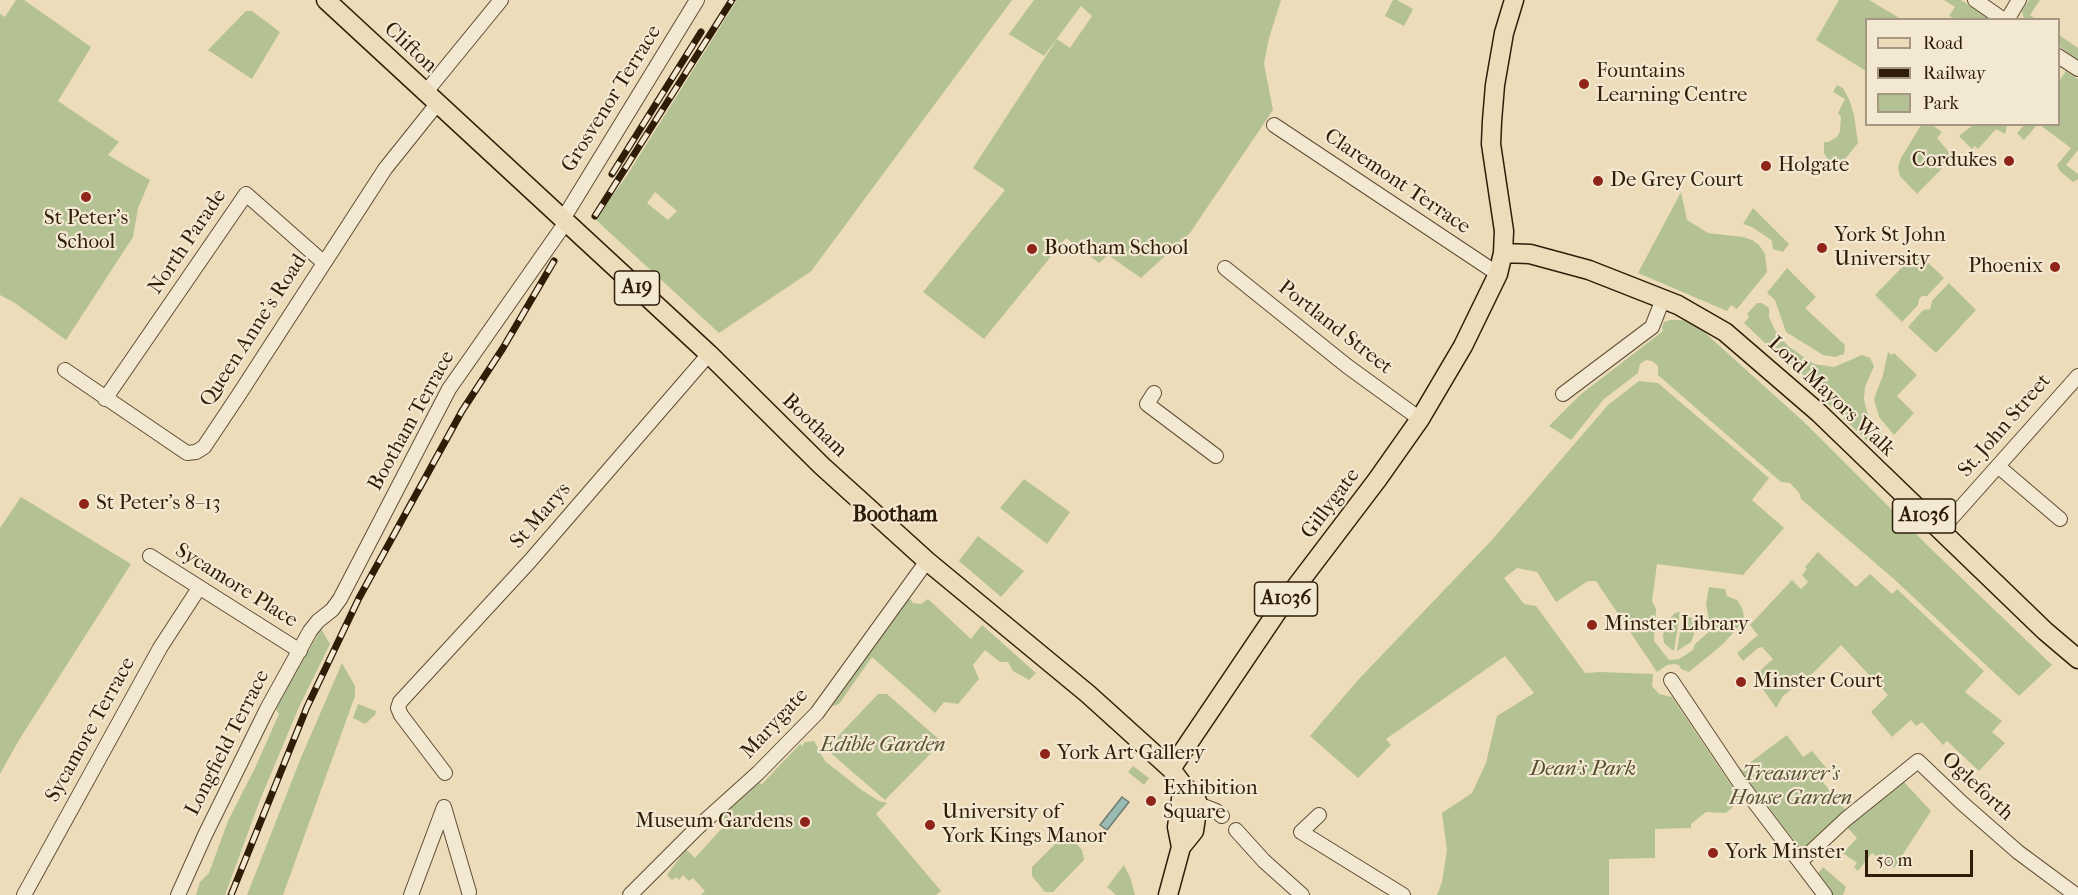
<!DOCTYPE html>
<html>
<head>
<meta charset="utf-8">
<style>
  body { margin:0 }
  #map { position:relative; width:2078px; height:895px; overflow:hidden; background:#eddcba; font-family:"IM FELL French Canon",serif }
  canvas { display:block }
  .legend { position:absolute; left:1865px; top:18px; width:195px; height:108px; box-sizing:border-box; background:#f3e8d2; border:2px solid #a59781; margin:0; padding:8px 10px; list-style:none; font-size:18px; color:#301d08 }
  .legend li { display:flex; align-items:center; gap:12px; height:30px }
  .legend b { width:30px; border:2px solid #a59781 }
  .scale { position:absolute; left:1865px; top:850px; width:108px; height:27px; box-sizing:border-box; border:3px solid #301d08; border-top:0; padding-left:8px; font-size:18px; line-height:21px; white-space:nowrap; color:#301d08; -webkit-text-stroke:4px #f3e8d2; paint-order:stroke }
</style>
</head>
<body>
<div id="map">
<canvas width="2078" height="895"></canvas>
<ul class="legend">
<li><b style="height:8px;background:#eddcba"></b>Road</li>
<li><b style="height:8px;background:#301d08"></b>Railway</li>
<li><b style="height:16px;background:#b4c293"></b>Park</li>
</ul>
<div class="scale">50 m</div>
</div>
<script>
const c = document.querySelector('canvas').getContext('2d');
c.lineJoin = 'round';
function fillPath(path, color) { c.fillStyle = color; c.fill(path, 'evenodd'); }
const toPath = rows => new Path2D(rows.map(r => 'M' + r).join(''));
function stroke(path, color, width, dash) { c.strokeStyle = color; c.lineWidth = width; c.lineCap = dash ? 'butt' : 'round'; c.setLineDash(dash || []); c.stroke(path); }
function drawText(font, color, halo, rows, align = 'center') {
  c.font = font + ' "IM FELL French Canon",serif'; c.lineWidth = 4.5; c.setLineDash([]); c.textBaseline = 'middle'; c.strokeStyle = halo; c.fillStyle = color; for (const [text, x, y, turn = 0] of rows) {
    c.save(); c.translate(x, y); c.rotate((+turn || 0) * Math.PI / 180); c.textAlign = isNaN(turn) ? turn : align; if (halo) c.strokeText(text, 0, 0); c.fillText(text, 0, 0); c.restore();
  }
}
fillPath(toPath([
  [16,0,24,0,91,47,58,101,119,142,108,155,150,180,138,208,133,237,66,340,15,303,0,295,0,14,5,17],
  [737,0,1012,0,812,270,813,270,719,333,595,219,626,177],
  [655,192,677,211,668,220,647,203],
  [1034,0,1281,0,1269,38,1264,64,1273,110,1190,233,1141,278,1108,255,1099,263,1066,238,984,339,923,292,1005,190,973,168,1057,39,1070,48,1092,16,1081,6,1044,56,1009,34],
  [1393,0,1397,0,1413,9,1404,26,1385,16],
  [1839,0,1869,0,1901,19,1866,20,1866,71,1816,40],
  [1944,0,1961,0,1991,19,1955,19,1949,16,1955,7],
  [2029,0,2040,0,2030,15,2036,19,2024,19,2022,11],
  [246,11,252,11,280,32,252,79,208,50],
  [2059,35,2078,48,2078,60,2059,46],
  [2066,71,2078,79,2078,150,2066,165,2078,174,2078,179,2073,182,2060,171,2057,165,2071,148,2040,125,2058,124,2059,81],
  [1837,85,1843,88,1849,99,1854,115,1858,143,1837,169,1832,166,1824,153,1824,142,1828,142,1837,137,1840,131,1841,117,1838,113,1845,99,1833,92],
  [1921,125,1932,125,1942,132,1937,138,1953,157,1917,194,1900,176,1898,167,1901,158],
  [1973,125,1973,124,2007,125,2005,134,1996,129,1978,149,1975,146,1972,149,1959,136],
  [2024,125,2037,125,2024,140,2017,133],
  [1681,192,1687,220,1708,233,1743,237,1752,240,1759,245,1765,254,1767,272,1737,309,1731,305,1727,311,1638,273],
  [1753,208,1789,244,1783,252,1773,249,1772,241,1767,237,1752,227,1743,224],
  [1917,252,1944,278,1927,296,1922,296,1919,299,1918,305,1902,322,1875,295],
  [1787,268,1816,297,1805,308,1845,345,1844,354,1835,357,1823,355,1786,332,1775,300,1767,293],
  [1949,283,1976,310,1936,353,1908,327,1923,310,1930,309,1932,301],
  [1757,303,1762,303,1769,308,1769,317,1775,330,1788,346,1814,364,1834,367,1862,355,1870,358,1874,366,1865,387,1864,400,1869,419,1884,437,1887,444,1887,451,1884,457,1744,323,1749,317,1747,314],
  [1670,320,1680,320,1693,322,1804,422,1928,546,2052,665,2019,696,1895,580,1801,499,1800,494,1790,483,1781,482,1658,375,1658,366,1652,361,1646,360,1640,364,1638,373,1604,399,1571,440,1549,426,1580,395,1663,331,1662,327,1664,322],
  [1888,352,1892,355,1894,353,1917,375,1897,396,1914,413,1894,435,1879,417,1874,399,1883,375],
  [1639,381,1658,383,1769,478,1752,500,1784,528,1743,575,1657,564,1652,601,1656,609,1654,641,1669,660,1679,659,1693,650,1695,644,1711,630,1706,604,1709,587,1725,589,1727,596,1737,600,1742,608,1745,620,1722,645,1689,672,1681,669,1679,665,1674,664,1667,665,1657,672,1596,581,1588,581,1556,602,1537,572,1517,568,1504,578,1524,604,1536,606,1585,673,1600,672,1653,674,1652,686,1659,694,1672,697,1741,800,1726,813,1706,812,1691,824,1691,828,1655,829,1655,858,1609,859,1609,895,1437,895,1442,882,1447,850,1442,813,1472,793,1486,763,1497,716,1534,693,1505,656,1386,739,1391,745,1358,778,1310,736,1358,680,1491,541,1608,405],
  [1024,479,1070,512,1047,544,1000,508],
  [21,497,131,564,19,740,0,774,0,528],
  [978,536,1024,571,1001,597,959,561],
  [1818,552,1856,587,1870,574,1892,594,1897,589,1984,671,1965,692,2002,721,1992,732,2005,743,1979,771,1947,741,1943,745,1922,722,1916,726,1911,720,1892,737,1871,712,1888,695,1841,645,1813,673,1783,696,1776,708,1754,676,1773,659,1762,647,1758,648,1743,661,1737,653,1758,635,1750,625,1792,580,1801,589,1808,582,1802,575,1807,569,1805,567],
  [910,599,913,603,921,604,928,599,971,639,982,625,1036,673,1029,680,1013,671,1008,662,1000,662,985,650,973,665,979,679,958,704,944,702,935,713,872,657,839,704,833,706,830,704,904,600],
  [1680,612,1674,651,1672,650,1664,643,1663,636,1665,623,1675,613],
  [1683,613,1693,619,1694,634,1691,642,1677,651],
  [321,629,330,644,299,707,260,800,225,895,196,895,200,882,209,873,228,821,255,768,279,714,275,708],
  [342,663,355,686,355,696,283,895,247,895,300,760],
  [878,694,887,694,942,742,885,800,826,749],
  [358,704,376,711,375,715,365,724,353,718],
  [1787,735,1803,757,1812,751,1828,770,1819,777,1847,812,1803,852,1740,770],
  [814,741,825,761,863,791,879,801,887,803,876,814,941,891,936,895,701,895,705,891,693,878,689,881,683,875,679,880,676,877,672,880,667,875,686,849,695,858,723,827,716,821,759,783,762,784,800,744,802,746,805,742],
  [1133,766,1149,778,1144,785,1128,772],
  [1903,781,1931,811,1894,868,1872,853,1858,871,1854,867,1857,863,1843,853,1857,838,1845,825],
  [1068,834,1082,850,1084,860,1053,892,1045,892,1032,876,1032,867,1064,835],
  [1124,865,1130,877,1135,895,1116,895,1107,887],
  [1823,867,1846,887,1843,895,1831,895,1816,876]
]), '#b4c293');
const water = toPath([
  [1122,797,1129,802,1107,830,1100,825,1122,797]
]);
fillPath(water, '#99bbb3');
stroke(water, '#6f7c6f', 1.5);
const minor = toPath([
  [1975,0,2004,20],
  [2007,20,2019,0],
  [2058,56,2078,69],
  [425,93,501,0],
  [1274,125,1498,274],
  [563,219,697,0],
  [1225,268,1347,366,1420,419],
  [65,370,187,453,196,452,204,447,240,393,385,169,437,104],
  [1154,393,1147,404,1216,456],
  [1563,394,1652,327,1663,299],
  [105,399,246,194,323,262],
  [1999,467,2060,519],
  [1940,531,2078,376],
  [150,556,300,651],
  [1671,680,1740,783,1825,895],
  [445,773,401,715,398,708,400,702,530,561,709,354],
  [1198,804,1216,811,1222,816],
  [444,807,469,892],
  [1319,815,1301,832,1403,895],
  [1236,830,1264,861,1302,895],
  [1800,862,1846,819,1918,761,1962,803,2018,852,2076,895],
  [24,895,160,648,199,588],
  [178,895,205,835,267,709,310,631,318,621,332,610,340,599,449,389,566,222],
  [411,895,444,807],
  [630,895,697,828,758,773,817,713,927,561]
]);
const major = toPath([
  [326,0,709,354,822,466,927,561,1088,694,1171,769,1183,785,1196,798,1198,804,1194,831,1181,847,1168,895],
  [1503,253,1530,254,1589,270,1678,305,1725,332,1819,413,2045,631,2078,659],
  [1171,769,1279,609,1377,480,1420,419,1463,346,1498,274,1503,253,1504,231,1491,144,1492,121,1495,85,1504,33,1514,0],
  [1181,847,1177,827,1183,785]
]);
stroke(minor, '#5f4d34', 16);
stroke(major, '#301d08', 21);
stroke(minor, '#f3e8d2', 14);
stroke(major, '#eddcba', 18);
const rail = toPath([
  [612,174,701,32],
  [595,216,732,0],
  [231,895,307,707,359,598,462,411,503,348,554,261]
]);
stroke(rail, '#301d08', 7);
stroke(rail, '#f3e8d2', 4.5, [14]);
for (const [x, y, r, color] of [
  [1584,84,6,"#8f2418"],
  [2009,161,6,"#8f2418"],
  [1766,166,6,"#8f2418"],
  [1598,181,6,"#8f2418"],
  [86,197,6,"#8f2418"],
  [1822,248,6,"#8f2418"],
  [1032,249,6,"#8f2418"],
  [2055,267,6,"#8f2418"],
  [84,504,6,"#8f2418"],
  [1592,625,6,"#8f2418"],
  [1741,682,6,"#8f2418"],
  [1045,754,6,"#8f2418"],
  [1151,801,6,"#8f2418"],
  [805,822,6,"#8f2418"],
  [930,825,6,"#8f2418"],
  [1713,853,6,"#8f2418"]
]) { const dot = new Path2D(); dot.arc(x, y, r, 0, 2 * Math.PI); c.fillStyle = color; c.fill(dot); stroke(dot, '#f3e8d2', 2); }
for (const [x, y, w] of [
  [637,288,45],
  [1924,516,63],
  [1286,599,63]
]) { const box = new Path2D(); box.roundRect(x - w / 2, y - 17, w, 34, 4.5); c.fillStyle = '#f3e8d2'; c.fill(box); stroke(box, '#301d08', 1.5); }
drawText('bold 20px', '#301d08', null, [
  ["A19",637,288],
  ["A1036",1924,516],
  ["A1036",1286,599]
]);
drawText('21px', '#301d08', '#f3e8d2', [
  ["Clifton",410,48,43],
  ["Grosvenor Terrace",612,99,-58],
  ["Claremont Terrace",1397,182,34],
  ["North Parade",188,242,-56],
  ["Portland Street",1335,328,38],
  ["Queen Anne's Road",254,331,-57],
  ["Lord Mayors Walk",1831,397,43],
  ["Bootham Terrace",412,421,-61],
  ["Bootham",814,426,44],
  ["St. John Street",2005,426,-49],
  ["Gillygate",1331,504,-53],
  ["St Marys",541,516,-49],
  ["Sycamore Place",236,586,32],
  ["Marygate",775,724,-47],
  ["Sycamore Terrace",91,730,-61],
  ["Longfield Terrace",228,743,-63],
  ["Ogleforth",1977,787,43]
]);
drawText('21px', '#301d08', '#f3e8d2', [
  ["Fountains",1596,72],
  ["Learning Centre",1596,96],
  ["Cordukes",1997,161,"right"],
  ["Holgate",1778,166],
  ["De Grey Court",1610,181],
  ["St Peter's",86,219,"center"],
  ["School",86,243,"center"],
  ["York St John",1834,236],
  ["University",1834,260],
  ["Bootham School",1044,249],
  ["Phoenix",2043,267,"right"],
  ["St Peter's 8–13",96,504],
  ["Minster Library",1604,625],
  ["Minster Court",1753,682],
  ["York Art Gallery",1057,754],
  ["Exhibition",1163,789],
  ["Square",1163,813],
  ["University of",942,813],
  ["York Kings Manor",942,837],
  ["Museum Gardens",793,822,"right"],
  ["York Minster",1725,853]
], 'left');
drawText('italic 21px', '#584f32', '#f3e8d2', [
  ["Edible Garden",883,746],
  ["Dean's Park",1583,770],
  ["Treasurer's",1791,775],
  ["House Garden",1791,799]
]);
drawText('bold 22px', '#301d08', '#f3e8d2', [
  ["Bootham",895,516]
]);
</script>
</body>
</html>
